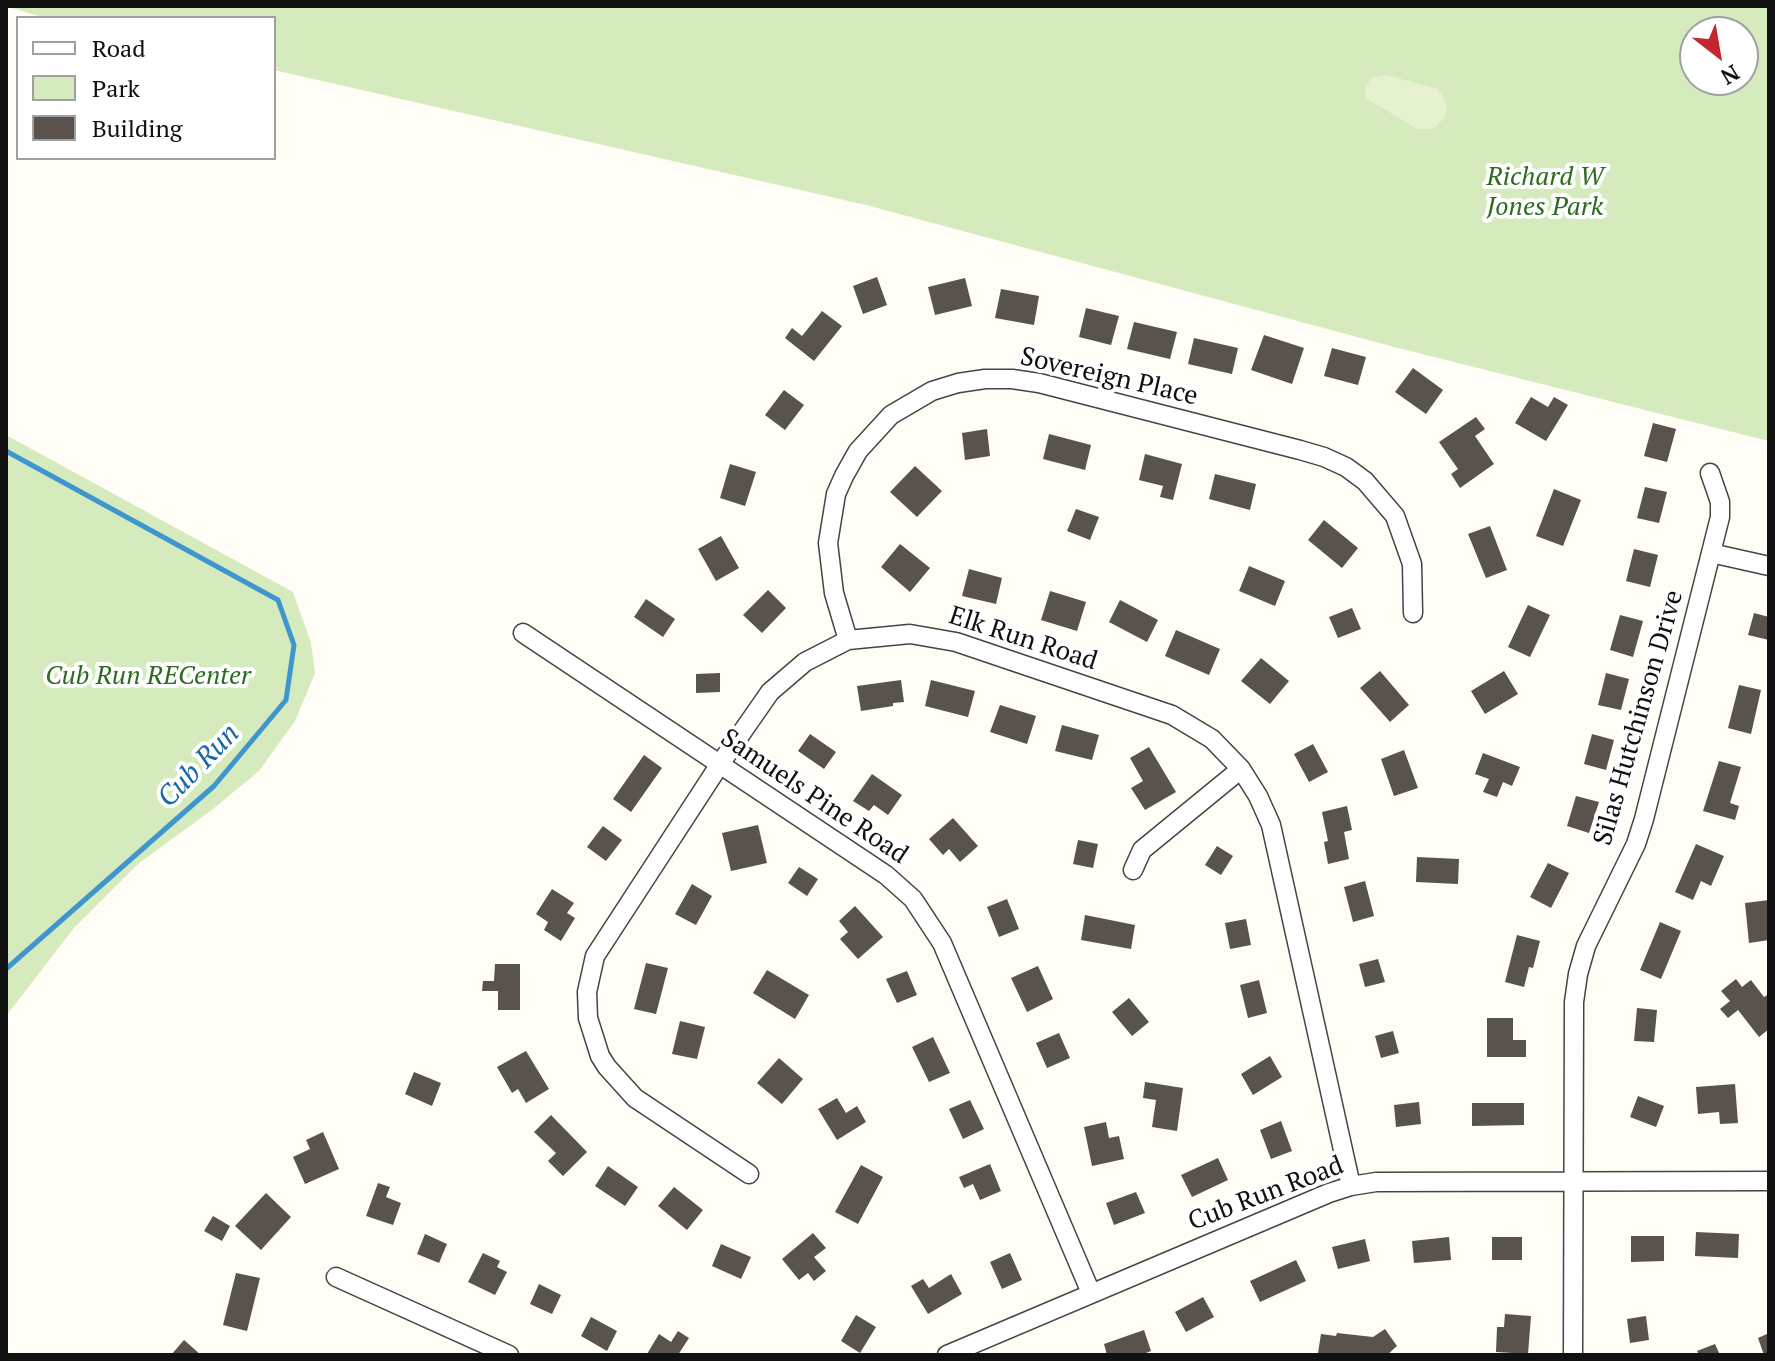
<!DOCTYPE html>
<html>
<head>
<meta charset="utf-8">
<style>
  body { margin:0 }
  #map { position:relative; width:1775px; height:1361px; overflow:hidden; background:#fffdf5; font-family:"PT Serif",serif }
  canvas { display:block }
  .frame { position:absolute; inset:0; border:8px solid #111; pointer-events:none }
  .legend { position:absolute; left:16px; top:16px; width:260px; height:144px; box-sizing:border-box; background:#fff; border:2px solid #a0a0a0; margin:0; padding:10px 14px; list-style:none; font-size:24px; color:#111 }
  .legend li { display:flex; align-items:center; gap:16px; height:40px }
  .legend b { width:40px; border:2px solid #a0a0a0 }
  .north { position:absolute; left:1679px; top:16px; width:80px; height:80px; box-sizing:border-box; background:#fff; border:2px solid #a0a0a0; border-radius:50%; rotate:149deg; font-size:22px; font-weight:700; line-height:32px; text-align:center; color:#111 }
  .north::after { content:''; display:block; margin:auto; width:28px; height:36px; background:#c4262e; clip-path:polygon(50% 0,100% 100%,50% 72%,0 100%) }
</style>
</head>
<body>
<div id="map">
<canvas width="1775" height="1361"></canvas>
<div class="frame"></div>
<ul class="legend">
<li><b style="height:10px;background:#fff"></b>Road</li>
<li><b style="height:22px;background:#d5ebbd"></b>Park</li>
<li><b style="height:22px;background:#5a524d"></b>Building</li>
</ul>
<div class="north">N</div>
</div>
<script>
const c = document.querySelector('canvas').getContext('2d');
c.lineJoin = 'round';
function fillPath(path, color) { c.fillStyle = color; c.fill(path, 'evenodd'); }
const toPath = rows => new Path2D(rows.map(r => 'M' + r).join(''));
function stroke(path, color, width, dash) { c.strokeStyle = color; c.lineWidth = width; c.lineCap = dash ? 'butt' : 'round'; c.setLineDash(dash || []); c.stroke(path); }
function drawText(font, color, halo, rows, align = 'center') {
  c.font = font + ' "PT Serif",serif'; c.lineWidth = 8; c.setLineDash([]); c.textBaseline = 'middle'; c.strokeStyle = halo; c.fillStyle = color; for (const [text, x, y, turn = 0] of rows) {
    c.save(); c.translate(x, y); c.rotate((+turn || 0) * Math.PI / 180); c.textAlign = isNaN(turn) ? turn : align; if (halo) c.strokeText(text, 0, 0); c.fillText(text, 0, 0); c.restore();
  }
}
fillPath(toPath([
  [6,6,1769,6,1769,441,1398,348,866,205,274,70,274,18,46,18],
  [1695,32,1743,32,1743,80,1695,80],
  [6,435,293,592,311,643,315,673,295,721,259,771,213,809,138,864,74,928,6,1016]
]), '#d5ebbd');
fillPath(toPath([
  [1386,75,1438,89,1447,104,1446,116,1434,129,1417,129,1366,98,1365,89,1371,78]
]), '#e6f2cf');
stroke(toPath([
  [6,451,278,600,294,645,286,700,214,786,6,969]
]), '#3f96cf', 5);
fillPath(toPath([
  [877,277,887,305,863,314,853,286],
  [965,278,972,306,935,315,928,287],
  [1001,289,1039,296,1034,325,995,318],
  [1086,308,1119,316,1111,345,1079,337],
  [822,311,842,326,814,361,785,338,792,328,802,336],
  [1134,322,1177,332,1170,359,1127,349],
  [1264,335,1304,348,1292,384,1251,370],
  [1194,338,1238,348,1232,374,1188,364],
  [1332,348,1366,357,1358,385,1324,376],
  [1413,368,1443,390,1426,414,1395,392],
  [784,390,804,405,785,430,765,415],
  [1531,397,1548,407,1554,397,1568,405,1546,441,1515,423],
  [1476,417,1485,429,1475,436,1494,464,1460,488,1451,474,1458,469,1439,442],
  [1653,423,1676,429,1667,462,1644,456],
  [987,429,990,456,965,460,962,433],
  [1049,434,1091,445,1085,470,1043,459],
  [1145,454,1182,464,1173,500,1160,497,1163,486,1139,480],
  [730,464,756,472,745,506,720,498],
  [915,466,942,491,917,517,890,492],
  [1215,474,1256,484,1250,510,1209,499],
  [1645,487,1667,492,1659,523,1637,518],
  [1554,489,1581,500,1563,546,1536,536],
  [1076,509,1099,517,1090,540,1067,531],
  [1324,520,1358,548,1342,568,1308,540],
  [1490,526,1507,570,1486,578,1468,534],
  [721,536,739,568,716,581,698,549],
  [900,544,930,568,910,592,881,567],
  [1634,549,1658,555,1650,587,1626,581],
  [1249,566,1285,581,1275,606,1239,591],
  [969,569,1002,578,996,604,962,596],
  [768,590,786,608,762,633,743,615],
  [1050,591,1086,602,1077,631,1041,620],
  [646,599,675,619,663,637,634,617],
  [1120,600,1158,620,1147,642,1109,622],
  [1528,605,1550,615,1530,657,1508,647],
  [1352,608,1361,629,1338,638,1329,617],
  [1754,613,1769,617,1769,640,1748,635],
  [1620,615,1643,621,1633,657,1610,650],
  [1176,630,1220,649,1209,675,1165,656],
  [1261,658,1289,681,1270,704,1241,681],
  [1380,671,1409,705,1390,722,1360,688],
  [1504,671,1518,694,1485,714,1471,691],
  [720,673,720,692,696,693,696,674],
  [1606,673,1629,679,1621,710,1598,705],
  [901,680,904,702,893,703,893,706,861,711,857,686],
  [931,680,975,691,968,717,925,706],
  [1739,685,1761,690,1751,734,1728,728],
  [1000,705,1036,716,1027,744,990,732],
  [1062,725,1099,735,1092,760,1055,751],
  [810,734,836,752,824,769,798,751],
  [1592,734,1614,740,1606,770,1584,764],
  [1313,744,1328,772,1309,782,1294,754],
  [1149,747,1176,792,1145,810,1131,788,1143,781,1130,758],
  [1404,750,1418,788,1394,796,1381,759],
  [1483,753,1520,767,1512,786,1503,782,1497,797,1483,792,1489,779,1475,774],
  [644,755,662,768,631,812,613,799],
  [1719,761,1741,767,1730,803,1739,806,1735,820,1703,811],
  [872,774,902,795,888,815,874,805,869,811,853,801],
  [1576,796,1599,802,1589,833,1567,826],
  [1347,806,1352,830,1344,832,1349,859,1328,864,1324,842,1328,841,1322,812],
  [953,818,978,846,960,862,949,849,943,855,929,839],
  [758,825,767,863,731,871,722,833],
  [603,826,622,840,606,861,587,847],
  [1078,840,1098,844,1093,868,1073,864],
  [1696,844,1724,856,1711,886,1701,881,1693,900,1675,892],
  [1217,846,1233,856,1221,875,1205,865],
  [1417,857,1459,859,1458,884,1416,882],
  [1548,863,1569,873,1551,908,1530,897],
  [799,867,818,879,807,896,788,883],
  [1365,881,1374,916,1353,922,1344,887],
  [692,884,712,896,696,925,675,914],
  [552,889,574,903,567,913,575,918,561,941,544,930,548,922,536,914],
  [1007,899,1019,929,999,937,987,907],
  [1769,900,1769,940,1749,943,1745,903],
  [855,906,883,937,858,959,840,939,848,932,839,921],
  [1085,915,1135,925,1131,949,1081,940],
  [1246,919,1251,945,1230,949,1225,923],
  [1660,922,1681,931,1661,979,1640,970],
  [1517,935,1540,941,1533,968,1529,967,1524,987,1505,982],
  [1378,959,1385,982,1365,987,1359,964],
  [646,963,668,968,656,1014,634,1009],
  [495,964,520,964,520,1010,498,1010,498,991,482,991,483,981,494,981],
  [1038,966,1053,999,1027,1012,1011,978],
  [767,970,809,995,795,1019,753,993],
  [907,971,917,995,897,1003,886,979],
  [1736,979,1742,987,1751,980,1764,997,1769,994,1769,1029,1759,1037,1738,1010,1728,1018,1720,1009,1730,1001,1721,991],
  [1259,980,1267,1013,1248,1018,1240,985],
  [1129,998,1149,1022,1132,1036,1112,1012],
  [1637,1008,1657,1010,1654,1042,1634,1041],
  [1487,1018,1513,1018,1513,1040,1526,1040,1526,1057,1487,1057],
  [680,1021,705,1027,697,1059,672,1054],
  [1393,1031,1399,1053,1381,1058,1375,1036],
  [1059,1033,1070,1058,1047,1068,1036,1043],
  [933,1037,950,1073,929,1082,912,1047],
  [526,1051,549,1089,526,1103,518,1089,512,1093,497,1067],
  [1270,1056,1282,1077,1253,1095,1241,1074],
  [779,1058,803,1079,782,1104,757,1083],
  [414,1072,441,1083,432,1106,405,1094],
  [1145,1082,1183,1088,1177,1131,1152,1127,1156,1100,1143,1098],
  [1735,1084,1738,1123,1720,1124,1719,1112,1698,1114,1696,1087],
  [1638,1096,1664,1106,1656,1127,1630,1117],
  [837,1098,846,1113,857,1106,866,1122,837,1140,818,1109],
  [970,1100,984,1129,963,1139,949,1109],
  [1419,1102,1421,1124,1396,1127,1394,1105],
  [1472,1103,1524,1103,1524,1125,1472,1126],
  [551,1115,587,1152,563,1176,548,1161,556,1153,534,1132],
  [1281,1121,1292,1151,1271,1159,1260,1130],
  [1106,1122,1109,1138,1119,1136,1124,1159,1092,1166,1084,1127],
  [323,1132,339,1169,305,1184,293,1157,310,1149,306,1140],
  [1218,1158,1228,1180,1192,1197,1181,1175],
  [990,1164,1001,1191,980,1200,973,1184,964,1188,959,1177],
  [861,1165,883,1177,858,1224,835,1212],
  [608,1166,638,1187,625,1206,595,1186],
  [378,1183,390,1187,386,1197,401,1203,393,1225,366,1216],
  [674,1187,703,1210,687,1230,658,1206],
  [1136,1192,1145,1213,1114,1225,1106,1203],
  [266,1193,291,1217,261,1250,235,1226],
  [213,1216,230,1226,222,1241,204,1231],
  [1696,1232,1739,1234,1738,1258,1695,1256],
  [813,1233,826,1248,814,1257,826,1271,814,1281,808,1273,799,1280,782,1259],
  [425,1234,447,1244,439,1263,417,1254],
  [1631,1236,1664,1236,1664,1261,1631,1262],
  [1449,1237,1451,1260,1414,1263,1412,1241],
  [1492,1237,1522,1237,1522,1260,1492,1260],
  [1365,1239,1370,1261,1338,1269,1332,1247],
  [721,1244,751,1257,741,1279,712,1266],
  [483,1253,500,1261,497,1267,507,1272,495,1295,468,1282],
  [1010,1253,1022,1280,1002,1289,990,1262],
  [1296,1260,1306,1281,1260,1302,1250,1281],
  [236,1273,260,1278,247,1331,223,1325],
  [951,1274,962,1294,928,1314,911,1286,923,1279,929,1288],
  [539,1284,561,1295,552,1314,530,1304],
  [1203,1297,1214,1317,1186,1332,1175,1312],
  [1505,1314,1531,1316,1528,1354,1496,1352,1497,1327,1504,1327],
  [856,1315,876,1327,860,1353,841,1341],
  [1646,1316,1649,1340,1630,1343,1627,1319],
  [591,1317,617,1331,607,1351,581,1336],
  [1385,1329,1397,1346,1387,1355,1318,1353,1321,1334,1336,1336,1337,1333,1373,1337],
  [1144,1330,1151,1351,1141,1355,1107,1355,1104,1344],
  [678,1331,689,1338,678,1355,647,1354,659,1334,671,1342],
  [1769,1333,1769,1355,1764,1355,1758,1338],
  [184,1340,201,1355,171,1355],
  [1715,1344,1720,1355,1699,1355,1697,1351]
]), '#5a524d');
const street = toPath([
  [1711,553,1769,566],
  [523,633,886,875,913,899,942,943,1091,1293],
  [848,640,834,593,828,543,836,494,844,476,858,451,891,415,932,391,958,383,985,379,1012,379,1039,383,1300,450,1324,457,1346,467,1365,481,1395,516,1412,564,1413,613],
  [1133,870,1142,850,1241,769],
  [749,1174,635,1098,607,1067,600,1056,588,1018,587,992,595,956,720,764,770,692,805,662,848,640,910,634,956,642,1172,715,1212,739,1241,769,1258,796,1271,825,1351,1186],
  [336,1277,509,1355],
  [947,1355,1329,1193,1351,1186,1376,1182,1769,1181],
  [1573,1355,1574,1002,1578,974,1586,946,1636,844,1644,819,1720,517,1720,502,1710,473]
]);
stroke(street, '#444', 21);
stroke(street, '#fff', 18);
drawText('italic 26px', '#2f6b1f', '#fff', [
  ["Richard W",1545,178],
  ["Jones Park",1545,208],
  ["Cub Run RECenter",148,677]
]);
drawText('26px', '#111', '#fff', [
  ["Sovereign Place",1109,377,13],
  ["Elk Run Road",1023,639,18],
  ["Silas Hutchinson Drive",1639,718,-74],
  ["Samuels Pine Road",814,797,34],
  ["Cub Run Road",1266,1194,-21]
]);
drawText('italic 28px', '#1768a6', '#fff', [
  ["Cub Run",199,766,-46]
]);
</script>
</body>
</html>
